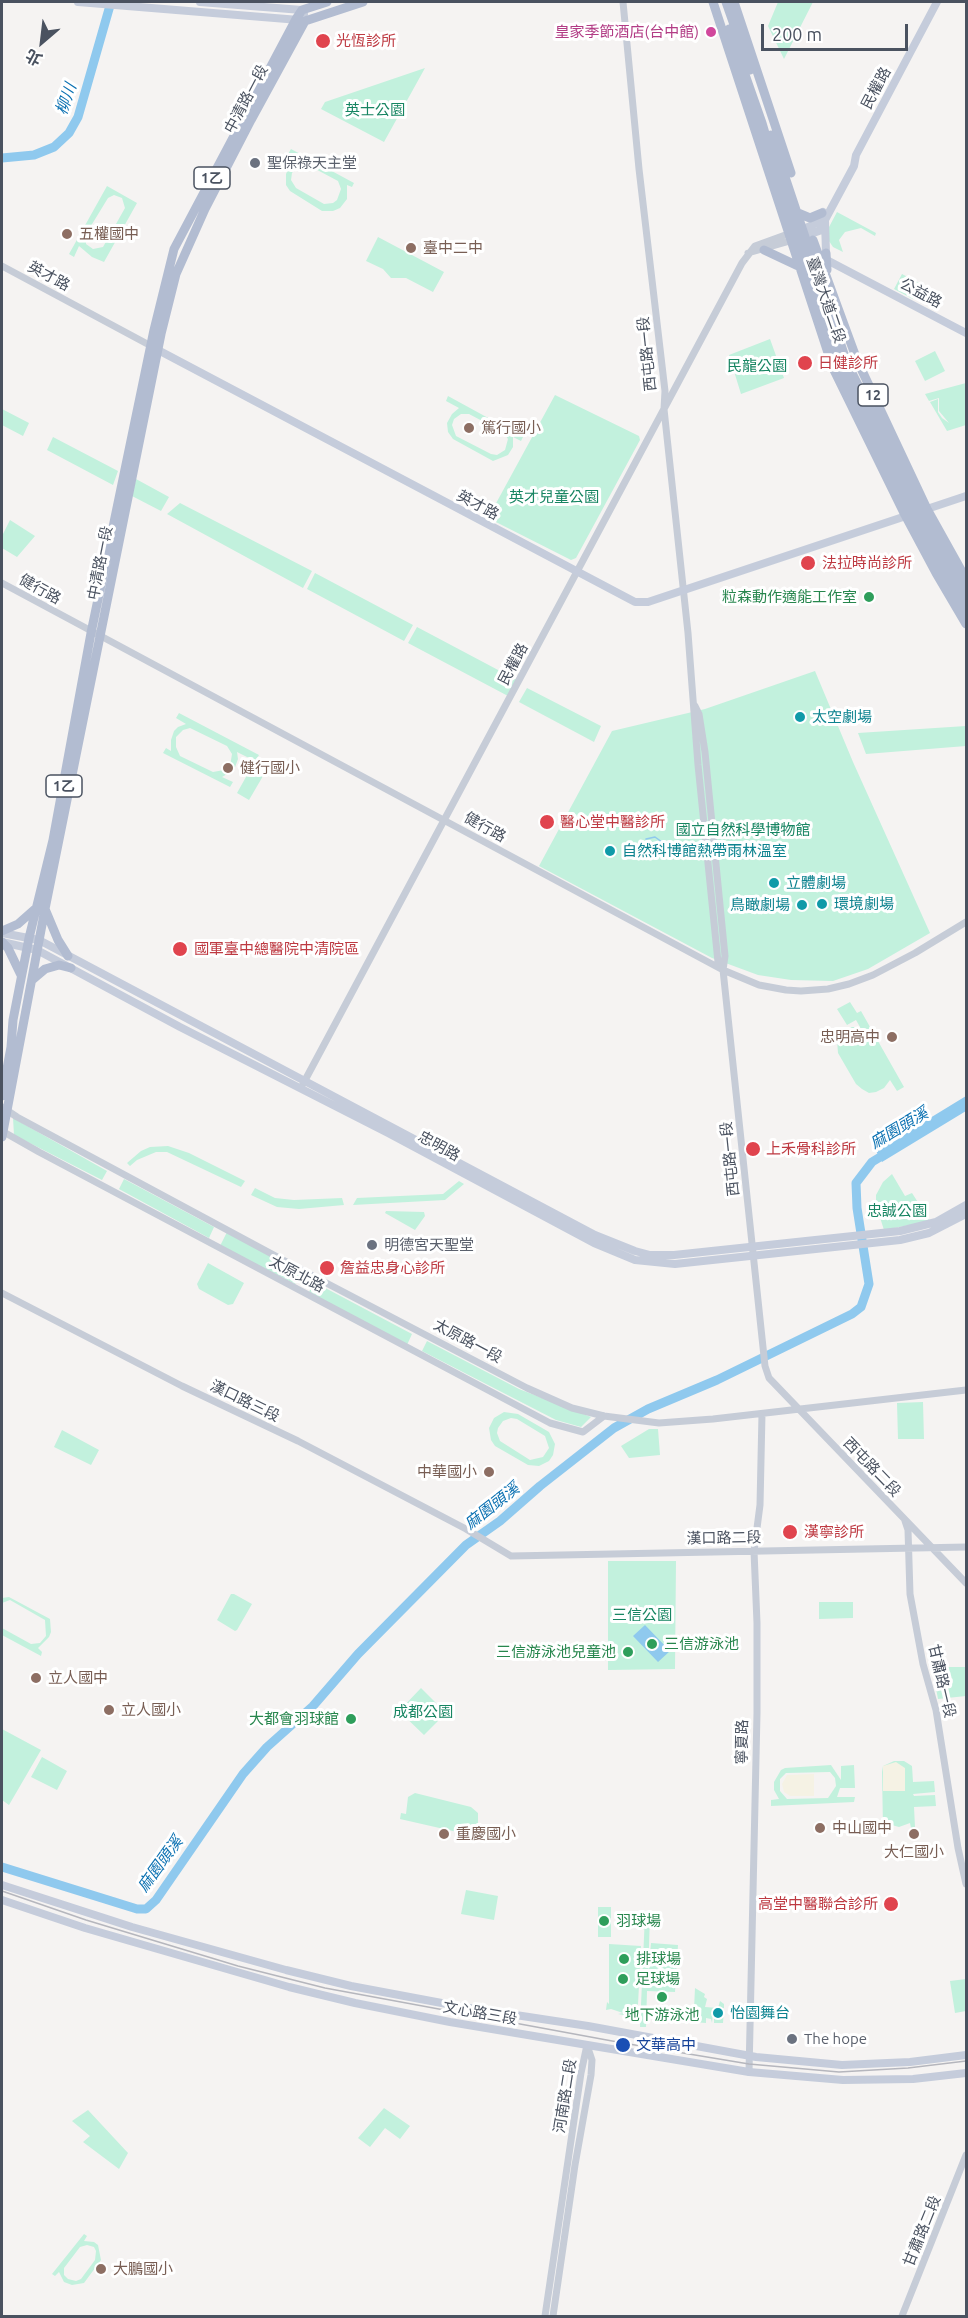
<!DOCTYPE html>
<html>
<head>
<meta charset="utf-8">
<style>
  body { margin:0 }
  #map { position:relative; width:968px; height:2318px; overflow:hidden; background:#f5f3f2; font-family:Ubuntu,"Noto Sans TC",sans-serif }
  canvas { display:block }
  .frame { position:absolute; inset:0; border:3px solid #4a5260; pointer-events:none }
  .north { position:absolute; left:12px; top:12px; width:60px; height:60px; -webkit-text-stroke:4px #fff; paint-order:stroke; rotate:208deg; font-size:16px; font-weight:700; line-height:24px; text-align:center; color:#4a5260 }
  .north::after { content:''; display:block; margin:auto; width:21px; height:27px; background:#4a5260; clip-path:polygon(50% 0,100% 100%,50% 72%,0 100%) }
  .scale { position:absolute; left:761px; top:24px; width:147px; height:27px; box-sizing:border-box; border:3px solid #4a5260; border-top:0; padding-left:8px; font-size:18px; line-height:21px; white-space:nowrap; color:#4a5260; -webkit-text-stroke:4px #fff; paint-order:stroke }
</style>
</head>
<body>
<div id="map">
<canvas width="968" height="2318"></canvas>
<div class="frame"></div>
<div class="north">北</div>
<div class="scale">200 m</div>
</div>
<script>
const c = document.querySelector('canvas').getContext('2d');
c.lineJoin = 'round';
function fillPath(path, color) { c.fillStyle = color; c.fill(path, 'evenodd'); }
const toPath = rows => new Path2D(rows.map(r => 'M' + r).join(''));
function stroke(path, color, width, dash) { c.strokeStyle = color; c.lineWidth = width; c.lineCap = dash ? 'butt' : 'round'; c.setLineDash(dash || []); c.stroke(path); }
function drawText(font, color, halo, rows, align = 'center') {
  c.font = font + ' Ubuntu,"Noto Sans TC",sans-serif'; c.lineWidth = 6; c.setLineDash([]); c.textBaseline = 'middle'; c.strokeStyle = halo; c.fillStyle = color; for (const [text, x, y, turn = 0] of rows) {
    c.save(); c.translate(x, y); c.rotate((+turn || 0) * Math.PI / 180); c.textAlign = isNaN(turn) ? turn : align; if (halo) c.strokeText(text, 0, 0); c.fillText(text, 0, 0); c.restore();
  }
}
fillPath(toPath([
  [778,2,813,2,784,59,768,26],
  [425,68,384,142,321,109,325,102],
  [291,149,354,183,352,187,347,185,347,199,340,208,333,211,322,211,290,191,286,185,286,174,290,165,297,159,288,154],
  [306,164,338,181,341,189,337,200,333,203,324,204,296,188,291,180,292,173,297,166],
  [107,186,137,203,104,262,92,257,79,246,74,257,69,254],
  [114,195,122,198,125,208,103,247,93,249,86,244,86,234,108,198],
  [837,212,876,233,875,236,861,228,845,232,839,240,843,252,833,247,829,241,829,227],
  [378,237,444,272,433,292,406,278,391,278,383,269,366,261],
  [902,274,921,284,913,299,894,289],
  [770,339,784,378,741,394,729,355],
  [935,351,945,371,925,381,915,361],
  [966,383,966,425,947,431,930,402,938,399,938,412,942,418,949,423,939,411,939,398,929,401,925,394],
  [555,395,639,436,640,440,576,558,571,560,488,518],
  [448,396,523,437,521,441,513,437,513,447,508,455,493,461,453,439,448,432,447,423,452,414,459,408,446,401],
  [461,414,469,414,503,432,508,439,505,450,497,455,491,454,456,436,452,425,454,419],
  [2,409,29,423,23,436,2,425],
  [53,437,118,471,113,485,47,450],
  [136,479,169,497,161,511,132,496],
  [180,503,312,571,303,588,167,514],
  [10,520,35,536,17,557,2,548,2,536],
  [315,573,413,625,404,641,307,589],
  [417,627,517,680,508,696,408,643],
  [815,671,853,762,930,933,868,969,833,981,791,980,758,975,712,958,539,866,612,731,705,709],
  [527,688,601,726,594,742,519,702],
  [179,713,259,755,255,761,237,752,238,759,234,770,222,777,233,782,230,787,163,753,166,748,171,751,171,740,174,731,178,727,186,724,176,718],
  [190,728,227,746,232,754,230,766,224,770,213,772,180,756,176,747,176,737,183,730],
  [966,726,966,746,866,754,858,733],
  [251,768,263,776,249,800,237,793],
  [850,1002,857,1013,861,1011,904,1087,897,1091,890,1080,884,1088,876,1092,869,1093,862,1089,856,1084,838,1053,837,1040,841,1033,850,1027,860,1027,856,1020,847,1025,837,1009],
  [13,1118,107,1171,102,1180,14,1135],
  [168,1146,189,1153,245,1181,241,1187,167,1152,156,1152,137,1160,130,1166,127,1163,141,1151,150,1147],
  [892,1174,905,1196,912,1193,930,1221,884,1230,876,1205,876,1195,883,1182],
  [124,1179,214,1227,209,1238,119,1189],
  [459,1181,464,1184,445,1200,353,1205,357,1198,443,1194],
  [255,1188,275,1198,294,1200,342,1198,344,1205,299,1209,277,1207,251,1195],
  [386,1211,424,1212,425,1216,415,1230,385,1213],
  [227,1232,301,1272,295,1284,220,1246],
  [208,1263,244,1283,233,1304,228,1305,199,1289,197,1284],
  [314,1282,412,1334,407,1345,309,1292],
  [427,1341,519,1389,591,1417,581,1427,556,1420,422,1351],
  [923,1402,924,1439,898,1439,897,1403],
  [504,1412,518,1414,549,1432,555,1444,553,1455,549,1461,539,1466,528,1465,495,1446,491,1440,489,1428,494,1418],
  [511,1418,517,1419,545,1436,549,1448,543,1457,530,1460,500,1441,497,1433,498,1428,503,1421],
  [649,1429,658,1429,660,1455,629,1458,621,1446],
  [62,1430,99,1450,91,1465,54,1447],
  [608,1561,676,1561,675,1669,608,1670],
  [231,1594,234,1594,252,1604,237,1630,235,1631,217,1620],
  [9,1597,50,1619,51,1632,49,1637,38,1648,42,1652,41,1656,2,1635,2,1628,31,1644,40,1643,46,1636,45,1620,10,1600,2,1603,2,1598],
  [819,1602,853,1602,853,1618,819,1619],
  [932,1667,966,1667,966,1696,938,1699],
  [421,1688,446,1713,424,1735,399,1711],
  [2,1729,41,1750,9,1805,2,1800],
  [42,1757,67,1771,57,1790,31,1777],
  [894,1761,904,1761,912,1766,913,1782,934,1781,935,1792,913,1794,914,1796,935,1795,936,1806,914,1807,915,1827,911,1828,910,1823,899,1827,888,1824,887,1828,883,1828,882,1772,883,1766],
  [831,1765,841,1780,841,1766,854,1765,855,1788,840,1788,837,1797,855,1797,854,1802,771,1806,771,1800,779,1799,774,1790,774,1782,781,1770,785,1768],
  [830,1772,835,1778,836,1786,828,1798,787,1799,780,1791,780,1779,786,1773],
  [415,1793,471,1807,478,1813,478,1824,474,1829,480,1831,479,1837,400,1819,401,1813,406,1814,408,1797],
  [466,1890,498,1896,494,1920,461,1914],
  [598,1907,611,1907,611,1937,598,1937],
  [645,1915,650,1915,648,1978,651,1943,678,1945,675,1992,647,1991,646,2027,640,2027],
  [609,1944,641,1946,637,2024,634,2024,634,2017,618,2014,623,2013,611,2009,606,2010,607,2002,609,2004],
  [966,1979,966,2011,955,2013,950,1981],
  [695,1988,705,1994,704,1997,707,1999,705,2007,718,2008,720,2001,724,2004,724,2008,719,2008,724,2009,723,2023,714,2023,714,2018,721,2017,719,2010,714,2015,713,2012,712,2023,711,2019,706,2018,706,2023,693,2022,694,2011,701,2011,694,2009],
  [384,2108,410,2126,400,2139,385,2128,370,2147,358,2138],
  [88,2110,128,2153,119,2169,83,2142,90,2136,72,2121],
  [84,2234,87,2236,84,2241,94,2242,98,2245,101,2260,84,2283,72,2285,64,2282,59,2272,55,2276,52,2274],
  [87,2245,94,2247,96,2251,95,2260,81,2279,76,2281,68,2279,64,2275,64,2268,80,2247]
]), '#c2f1dd');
fillPath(toPath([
  [896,1762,905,1768,905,1791,883,1791,883,1766],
  [814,1774,814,1796,790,1796,784,1792,782,1784,787,1775]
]), '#f5f2e4');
fillPath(toPath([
  [966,1096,966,1111,882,1162,876,1151],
  [645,1625,670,1651,658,1662,633,1636]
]), '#8fc9ee');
stroke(toPath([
  [646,839,655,837,662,842,663,846]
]), '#8fc9ee', 1.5);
stroke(toPath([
  [2,158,34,155,54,147,69,133,78,117,111,2],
  [2,1867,137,1909,146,1909,156,1900,243,1774,267,1747,313,1706,358,1654,466,1545,500,1521,540,1486,614,1428,648,1409,717,1380,852,1314,861,1307,869,1284,857,1208,856,1183,872,1162,890,1151]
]), '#8fc9ee', 9);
stroke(toPath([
  [623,2,639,169,665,391,664,409,688,633,698,765,718,962,723,970,765,1366,769,1378,966,1583],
  [748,253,790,241],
  [2,266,153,347],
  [2,583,723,970,759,985,786,990,801,991,828,989,849,984,873,975,915,953,966,922],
  [695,706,699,714,705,752,725,956,723,970],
  [303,1084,742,263,755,246,788,234],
  [2,1107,17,1117,311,1275,527,1388,572,1408,604,1416,659,1423,713,1419,966,1390],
  [2,1131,39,1152,550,1423,583,1432,604,1416],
  [2,1293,182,1386,298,1441,466,1529,511,1556,966,1547],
  [905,1521,908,1530,910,1594,923,1664,936,1710,958,1848,966,1884],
  [749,2072,757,1713,757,1623,754,1551,760,1505,762,1414],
  [545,2316,581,2073,587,2045],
  [553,2316,575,2165,591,2075,592,2060,587,2045],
  [902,2316,966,2155]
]), '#c6ccd7', 7);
stroke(toPath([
  [78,2,299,20],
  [200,2,302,10,304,14],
  [825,221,826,253],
  [798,231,813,225,823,212],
  [799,238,819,231,854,166,856,155,937,2],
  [823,258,966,333],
  [158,350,635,602,648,602,966,496],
  [2,933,39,940,595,1235,635,1251,650,1255,674,1255,900,1231,936,1222,966,1205],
  [2,942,37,950,180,1027,388,1133,594,1243,635,1260,675,1264,900,1240,929,1233,966,1214],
  [2,1885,132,1927,286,1970,351,1986,463,2007,588,2026,756,2057,842,2065,910,2062,966,2055],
  [2,1900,85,1928,289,1987,355,2003,450,2022,749,2072,843,2080,913,2079,966,2073]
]), '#c5ccdb', 8);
stroke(toPath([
  [713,2,833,368,905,515,936,573,966,624],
  [726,2,750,70],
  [734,2,791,173],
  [729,29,762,123,794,232,842,368,912,513,966,609],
  [771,135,847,363,921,511,966,595],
  [798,213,810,218,822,213],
  [813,240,857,360,927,509,966,579],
  [764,250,798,266],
  [826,253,827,270],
  [45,909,58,940,68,956],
  [2,931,18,924,35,909],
  [2,942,8,948,21,975],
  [32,980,45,969,59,965,71,968],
  [2,1096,11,1047,13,1020,29,938,53,840,91,633,154,330,174,249,296,19,302,10,327,2],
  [2,1137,45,909,161,334,176,274,205,209,251,120,305,21,363,2]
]), '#b2bcd1', 9);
stroke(toPath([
  [2,1891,86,1920,238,1966,325,1988,623,2043,749,2064,839,2072,908,2068,966,2061]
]), '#b5b6bd', 1.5);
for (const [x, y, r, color] of [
  [711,32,6,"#d1479c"],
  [323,41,8,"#e0444e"],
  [255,163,6,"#6b7280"],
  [67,234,6,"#8d6e63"],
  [411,248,6,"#8d6e63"],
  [805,363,8,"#e0444e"],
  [469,428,6,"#8d6e63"],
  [808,563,8,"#e0444e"],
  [869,597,6,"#2e9e5b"],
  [800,717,6,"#0f9aa8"],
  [228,768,6,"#8d6e63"],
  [547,822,8,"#e0444e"],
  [610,851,6,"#0f9aa8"],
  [774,883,6,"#0f9aa8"],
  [822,904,6,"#0f9aa8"],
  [802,905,6,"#0f9aa8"],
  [180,949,8,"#e0444e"],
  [892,1037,6,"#8d6e63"],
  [753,1149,8,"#e0444e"],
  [372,1245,6,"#6b7280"],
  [327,1268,8,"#e0444e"],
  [489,1472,6,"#8d6e63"],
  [790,1532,8,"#e0444e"],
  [652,1644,6,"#2e9e5b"],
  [628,1652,6,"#2e9e5b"],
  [36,1678,6,"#8d6e63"],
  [109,1710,6,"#8d6e63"],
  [351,1719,6,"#2e9e5b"],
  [820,1828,6,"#8d6e63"],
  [444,1834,6,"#8d6e63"],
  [914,1834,6,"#8d6e63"],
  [891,1904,8,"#e0444e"],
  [604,1921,6,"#2e9e5b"],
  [624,1959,6,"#2e9e5b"],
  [623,1979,6,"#2e9e5b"],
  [662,1997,6,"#2e9e5b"],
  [718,2013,6,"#0f9aa8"],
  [792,2039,6,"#6b7280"],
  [623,2045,8,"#1a4fb4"],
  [101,2269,6,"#8d6e63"]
]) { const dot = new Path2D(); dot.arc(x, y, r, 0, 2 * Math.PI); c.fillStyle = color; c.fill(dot); stroke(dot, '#fff', 2); }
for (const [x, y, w] of [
  [212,178,36],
  [873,395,30],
  [64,786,36]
]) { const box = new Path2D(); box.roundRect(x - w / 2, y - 11, w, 22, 4.5); c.fillStyle = '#fff'; c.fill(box); stroke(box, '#4a5260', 1.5); }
drawText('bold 14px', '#4a5260', null, [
  ["1乙",212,178],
  ["12",873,395],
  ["1乙",64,786]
]);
drawText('15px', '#b23c85', '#fff', [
  ["皇家季節酒店(台中館)",699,32]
], 'right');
drawText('15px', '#be3a42', '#fff', [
  ["光恆診所",336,41],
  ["日健診所",818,363],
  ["法拉時尚診所",822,563],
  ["醫心堂中醫診所",560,822],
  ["國軍臺中總醫院中清院區",194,949],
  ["上禾骨科診所",766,1149],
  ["詹益忠身心診所",340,1268],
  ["漢寧診所",804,1532],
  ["高堂中醫聯合診所",878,1904,"right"]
], 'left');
drawText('15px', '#4a5260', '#fff', [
  ["民權路",876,88,-62],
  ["中清路一段",246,99,-62],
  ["英才路",49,276,28],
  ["公益路",921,293,28],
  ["臺灣大道二段",826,300,71],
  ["西屯路一段",647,354,-96],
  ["英才路",478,505,28],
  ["中清路一段",100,563,-79],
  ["健行路",40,589,29],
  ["民權路",513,664,-62],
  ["健行路",485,827,29],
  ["忠明路",439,1146,29],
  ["西屯路一段",730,1159,-96],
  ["太原北路",297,1274,28],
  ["太原路一段",468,1341,28],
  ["漢口路三段",245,1401,26],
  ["西屯路二段",872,1467,46],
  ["漢口路二段",724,1538,-1],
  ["甘肅路一段",942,1681,77],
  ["寧夏路",742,1742,-89],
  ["文心路三段",480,2013,10],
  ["河南路二段",565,2096,-81],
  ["甘肅路二段",922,2231,-68]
]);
drawText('15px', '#178562', '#fff', [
  ["英士公園",375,110],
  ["民龍公園",757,366],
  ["英才兒童公園",554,497],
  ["國立自然科學博物館",743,830],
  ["忠誠公園",897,1211],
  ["三信公園",642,1615],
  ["成都公園",423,1712]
]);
drawText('15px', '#5b616d', '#fff', [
  ["聖保祿天主堂",267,163],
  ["明德宮天聖堂",384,1245],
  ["The hope",804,2039]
], 'left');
drawText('15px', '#785e54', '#fff', [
  ["五權國中",79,234],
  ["臺中二中",423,248],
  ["篤行國小",481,428],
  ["健行國小",240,768],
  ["忠明高中",880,1037,"right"],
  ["中華國小",477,1472,"right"],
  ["立人國中",48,1678],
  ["立人國小",121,1710],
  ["中山國中",832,1828],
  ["重慶國小",456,1834],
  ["大仁國小",914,1852,"center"],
  ["大鵬國小",113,2269]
], 'left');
drawText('15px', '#27864d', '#fff', [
  ["粒森動作適能工作室",857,597,"right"],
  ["三信游泳池",664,1644],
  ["三信游泳池兒童池",616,1652,"right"],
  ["大都會羽球館",339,1719,"right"],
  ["羽球場",616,1921],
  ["排球場",636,1959],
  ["足球場",635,1979],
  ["地下游泳池",662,2015,"center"]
], 'left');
drawText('15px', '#0d838f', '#fff', [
  ["太空劇場",812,717],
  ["自然科博館熱帶雨林溫室",622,851],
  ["立體劇場",786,883],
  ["環境劇場",834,904],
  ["鳥瞰劇場",790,905,"right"],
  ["怡園舞台",730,2013]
], 'left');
drawText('15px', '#164399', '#fff', [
  ["文華高中",636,2045]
], 'left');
drawText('italic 16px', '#0b71b2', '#fff', [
  ["柳川",66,99,-71],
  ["麻園頭溪",899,1128,-31],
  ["麻園頭溪",492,1506,-38],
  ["麻園頭溪",160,1864,-54]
]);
</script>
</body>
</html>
